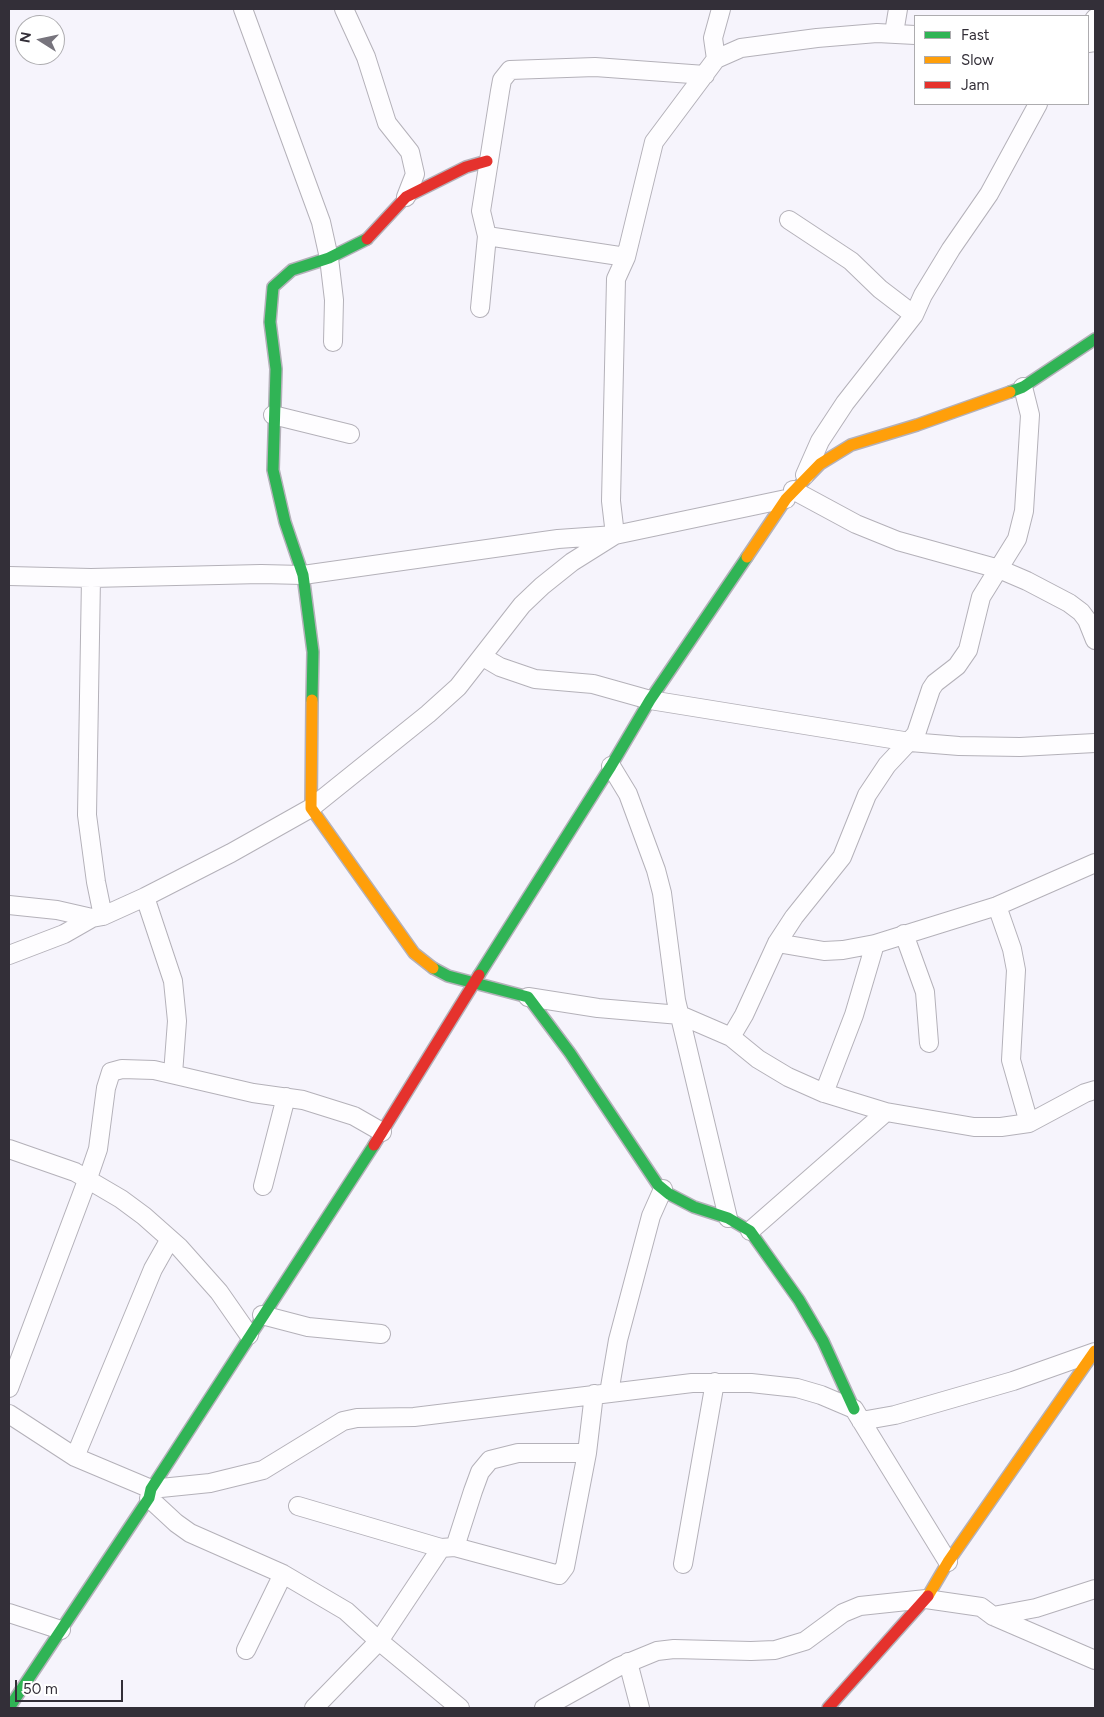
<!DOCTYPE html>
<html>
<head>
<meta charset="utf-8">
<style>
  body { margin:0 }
  #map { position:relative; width:1104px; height:1717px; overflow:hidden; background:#f6f4fc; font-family:Figtree,sans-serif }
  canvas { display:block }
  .frame { position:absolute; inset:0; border:10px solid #332f38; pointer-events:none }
  .legend { position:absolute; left:914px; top:15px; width:175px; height:90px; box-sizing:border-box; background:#fff; border:1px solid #adacaf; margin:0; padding:6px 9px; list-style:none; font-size:15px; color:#332f38 }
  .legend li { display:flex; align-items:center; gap:10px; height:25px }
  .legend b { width:25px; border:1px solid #adacaf }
  .north { position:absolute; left:15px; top:15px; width:50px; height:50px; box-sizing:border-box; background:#fff; border:1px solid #adacaf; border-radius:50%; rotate:280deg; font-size:14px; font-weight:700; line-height:20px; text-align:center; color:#332f38 }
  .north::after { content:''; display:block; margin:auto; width:18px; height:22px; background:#77747d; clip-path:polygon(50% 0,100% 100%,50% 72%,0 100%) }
  .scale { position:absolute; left:15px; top:1680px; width:108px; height:22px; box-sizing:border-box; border:2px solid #332f38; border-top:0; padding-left:6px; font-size:15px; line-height:18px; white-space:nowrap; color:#332f38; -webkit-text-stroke:4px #fff; paint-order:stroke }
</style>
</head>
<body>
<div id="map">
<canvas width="1104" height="1717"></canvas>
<div class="frame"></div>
<ul class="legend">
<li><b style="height:6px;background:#30b455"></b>Fast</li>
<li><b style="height:6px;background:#ff9f0a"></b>Slow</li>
<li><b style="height:6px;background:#e5322d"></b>Jam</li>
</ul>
<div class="north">N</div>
<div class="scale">50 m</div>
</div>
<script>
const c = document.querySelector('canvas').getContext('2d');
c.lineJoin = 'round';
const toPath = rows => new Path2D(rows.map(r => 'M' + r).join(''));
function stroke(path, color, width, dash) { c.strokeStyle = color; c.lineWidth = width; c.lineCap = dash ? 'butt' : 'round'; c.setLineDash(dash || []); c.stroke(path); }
const street = toPath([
  [243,9,321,222,329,258,334,300,333,342],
  [344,9,366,57,387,123,410,152,415,174,406,197],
  [1088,29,1095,18],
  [894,33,898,9],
  [1088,43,1095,42],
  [716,59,741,48,817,38,877,33,915,35],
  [789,220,851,261,880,289,914,315],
  [487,236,626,257],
  [480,308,487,236,481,211,500,91,502,80,510,70,595,67,705,75],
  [273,415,350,434],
  [805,475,820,441,845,403,914,315,923,295,951,249,989,194,1038,104],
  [793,490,856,524,898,541,999,569,1027,581,1069,603,1081,612,1087,620,1095,640],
  [9,576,91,578,261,574,303,575,558,539,615,535,786,499],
  [91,578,87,815,96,882,103,916],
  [483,657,500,667,535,679,593,684,650,700,910,742,959,746,1020,747,1095,743],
  [611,766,628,794,656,870,662,893,676,1000,728,1218],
  [145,897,173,981,177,1021,173,1074],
  [9,905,57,910,92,918],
  [997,906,1012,949,1016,970,1011,1060,1029,1123],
  [904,934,925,992,929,1043],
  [777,943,824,951,843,950,875,944,997,906,1095,863],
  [9,955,64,934,92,918,103,916,145,897,231,853,311,808,428,714,458,687,522,605,542,586,572,562,615,535,611,501,616,279,626,257,654,142,716,59,713,38,721,9],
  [528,997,598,1008,680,1015,731,1037,758,1059,788,1077,824,1093,886,1112,974,1127,1001,1127,1029,1123,1085,1093,1095,1090],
  [731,1037,744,1015,777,943,794,917,842,857,867,795,887,765,916,734,931,689,935,683,957,666,968,650,981,597,1017,539,1024,511,1030,415,1023,387],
  [824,1093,854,1015,875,944],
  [9,1149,75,1172,121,1199,144,1216,179,1247,219,1292,249,1335],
  [263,1186,286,1097],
  [750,1231,886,1112],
  [262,1315,308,1327,381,1334],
  [9,1388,88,1178,98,1149,106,1088,111,1072,122,1069,154,1070,253,1093,303,1100,354,1116,382,1132],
  [609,1393,618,1340,651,1216,663,1189],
  [9,1414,75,1457,151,1489,210,1483,263,1470,343,1421,357,1418,414,1417,692,1383,751,1383,797,1388,821,1395,854,1409,948,1562],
  [861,1421,895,1415,1013,1381,1095,1352],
  [75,1457,153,1269,170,1239],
  [149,1498,176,1523,190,1533,283,1574,346,1611,379,1641,460,1708],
  [298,1506,441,1548,455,1547,559,1575,565,1567,587,1453,594,1394],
  [455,1547,473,1491,480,1472,490,1460,518,1453,587,1453],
  [683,1564,715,1382],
  [9,1613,61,1630],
  [993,1616,1036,1608,1095,1589],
  [246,1650,283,1574],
  [628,1662,640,1708],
  [314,1708,379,1641,441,1548],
  [544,1708,618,1667,657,1651,674,1649,751,1651,775,1650,805,1641,843,1613,860,1606,926,1599,981,1607,993,1616,1095,1660]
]);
const fast = toPath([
  [1010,392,1023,387,1095,339],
  [312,700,313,652,303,575,285,522,273,470,276,369,270,322,273,287,292,270,329,258,367,239],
  [433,968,448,976,528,997,570,1053,658,1185,669,1194,694,1207,728,1218,750,1231,799,1300,823,1341,854,1409],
  [479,975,611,766,650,700,747,557],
  [9,1708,149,1498,151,1489,374,1145]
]);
const slow = toPath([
  [747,557,786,499,820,464,851,445,917,425,1010,392],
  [312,700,311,808,414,953,433,968],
  [928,1596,948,1562,1095,1351]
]);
const jam = toPath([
  [367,239,406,197,466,167,487,161],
  [374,1145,479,975],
  [828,1708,928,1596]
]);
stroke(street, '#b4b1b9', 20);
stroke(fast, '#b4b1b9', 14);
stroke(slow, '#b4b1b9', 14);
stroke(jam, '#b4b1b9', 14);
stroke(street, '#fefdff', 18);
stroke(fast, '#30b455', 11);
stroke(slow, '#ff9f0a', 11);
stroke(jam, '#e5322d', 11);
</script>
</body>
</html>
